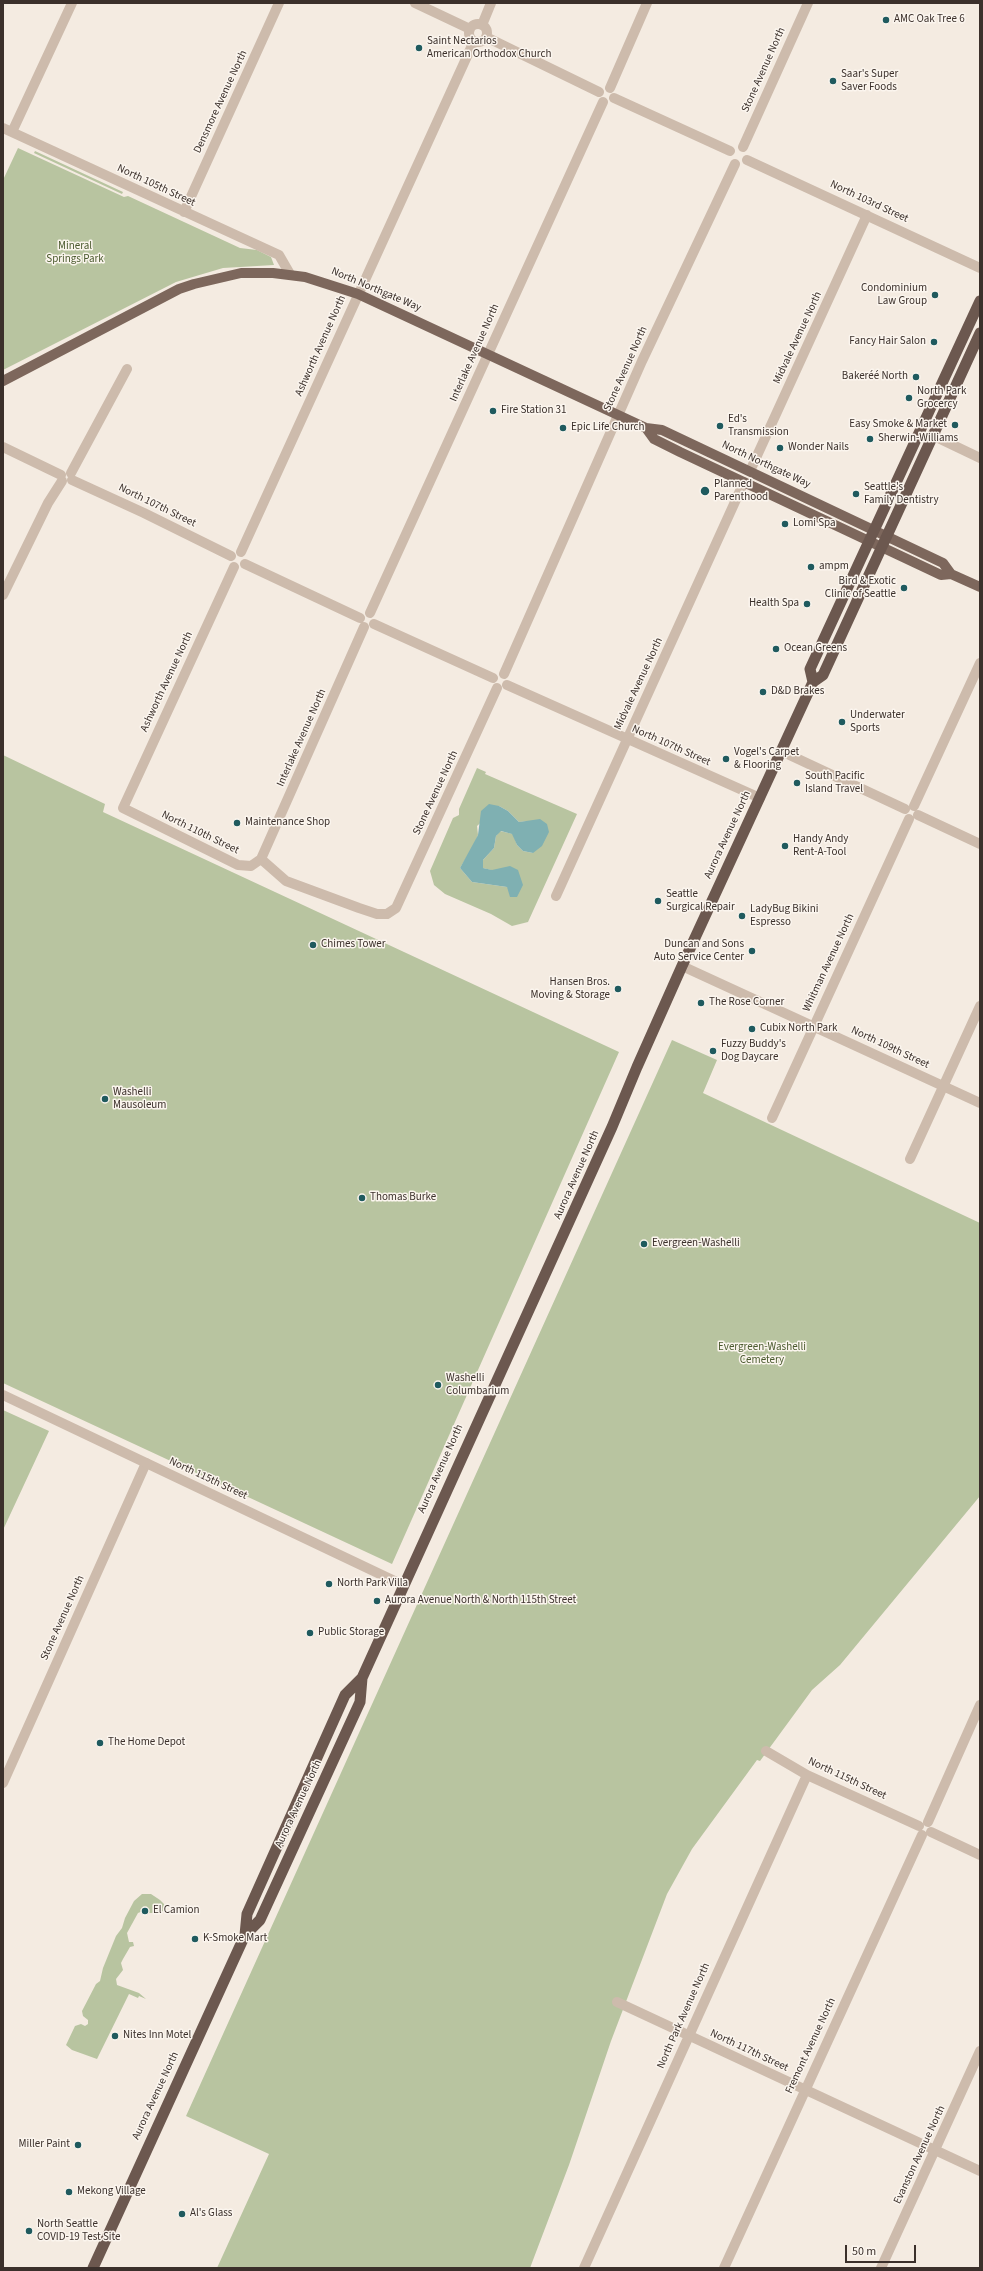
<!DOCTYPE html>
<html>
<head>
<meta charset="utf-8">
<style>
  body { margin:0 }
  #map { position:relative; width:983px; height:2271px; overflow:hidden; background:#f4ebe1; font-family:"Source Sans 3",sans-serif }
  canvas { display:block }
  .frame { position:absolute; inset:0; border:4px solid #3b302b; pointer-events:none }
  .scale { position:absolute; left:845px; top:2245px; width:71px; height:18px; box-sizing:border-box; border:2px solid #3b302b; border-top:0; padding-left:5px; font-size:12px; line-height:14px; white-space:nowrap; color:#3b302b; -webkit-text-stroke:3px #fbf5ee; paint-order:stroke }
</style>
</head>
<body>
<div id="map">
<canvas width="983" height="2271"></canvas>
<div class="frame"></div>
<div class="scale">50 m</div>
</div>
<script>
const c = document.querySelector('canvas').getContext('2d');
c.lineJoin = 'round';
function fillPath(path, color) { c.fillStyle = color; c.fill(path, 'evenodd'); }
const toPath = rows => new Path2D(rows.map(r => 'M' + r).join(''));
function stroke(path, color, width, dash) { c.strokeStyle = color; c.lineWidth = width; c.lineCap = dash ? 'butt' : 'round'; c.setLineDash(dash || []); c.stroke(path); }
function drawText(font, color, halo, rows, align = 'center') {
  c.font = font + ' "Source Sans 3",sans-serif'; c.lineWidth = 3; c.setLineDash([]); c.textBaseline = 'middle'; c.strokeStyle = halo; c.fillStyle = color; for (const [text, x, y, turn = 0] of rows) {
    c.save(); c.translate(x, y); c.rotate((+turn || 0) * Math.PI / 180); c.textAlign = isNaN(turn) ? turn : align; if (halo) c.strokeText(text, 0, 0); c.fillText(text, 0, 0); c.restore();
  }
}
fillPath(toPath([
  [18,148,124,197,128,196,240,248,257,250,271,257,274,265,223,268,176,282,3,370,3,180],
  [35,151,123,192,122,194,34,153],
  [3,755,105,804,103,812,619,1052,392,1564,3,1383],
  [477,768,486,772,485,774,577,814,528,922,512,926,491,914,445,894,434,885,430,871,453,818,459,815,459,809],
  [499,806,508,811,519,822,529,821,533,853,523,851,517,845,513,834,500,831,496,836,494,848,483,860,483,868,491,870,517,897,507,887,472,882,460,868,474,845,478,835,477,826],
  [672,1040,717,1060,703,1093,980,1223,980,1496,840,1665,812,1690,760,1761,757,1760,692,1849,667,1894,611,2041,569,2165,530,2268,217,2268,269,2154,186,2116],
  [3,1410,49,1431,3,1530],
  [142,1894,151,1894,160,1900,164,1904,165,1910,159,1913,149,1913,148,1909,138,1913,127,1933,129,1942,133,1942,134,1946,130,1947,123,1959,121,1963,123,1970,116,1979,117,1985,139,1993,146,1999,139,1996,138,1998,129,1994,97,2059,72,2050,66,2045,75,2026,81,2024,85,2026,88,2024,88,2020,83,2016,82,2011,96,1984,100,1981,103,1968,116,1936,122,1928,125,1918,134,1901]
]), '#b8c4a0');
fillPath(toPath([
  [489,804,499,806,508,811,519,822,540,819,547,824,549,832,542,846,533,853,523,851,517,845,512,834,501,831,496,836,494,848,483,860,483,868,492,870,510,866,518,870,523,885,517,897,510,897,507,887,472,882,460,868,478,835,481,811]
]), '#7fb0b2');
stroke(toPath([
  [415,3,470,29],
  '469 33a9 9 0 1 1 18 0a9 9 0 1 1-18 0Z',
  [482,25,491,3],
  [486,37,599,92],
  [610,88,647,3],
  [614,98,730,151],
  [3,128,279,255,290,274],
  [12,132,72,3],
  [743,147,808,3],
  [747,160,980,268],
  [184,212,279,3],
  [934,436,980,458],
  [3,447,61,475],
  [750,471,867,215],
  [71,473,127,369],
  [72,480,144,513,231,556],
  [241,552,474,41],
  [245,564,360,618],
  [234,567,123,808,238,865,251,866,261,859,364,627],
  [3,595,48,503,62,481],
  [370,613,603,102],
  [374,624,493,678],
  [504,674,642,361,735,164],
  [507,685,760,798],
  [781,751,905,809],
  [914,806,980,663],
  [918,815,980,844],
  [261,859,286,881,359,908,377,914,387,914,396,908,497,688],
  [556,896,744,482],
  [682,966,980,1103],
  [772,1118,909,819],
  [910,1159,980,1006],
  [766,1751,807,1775,919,1826],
  [3,1783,146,1463],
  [928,1822,980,1705],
  [931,1832,980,1855],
  [617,2002,980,2171],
  [584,2268,807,1775],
  [724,2268,922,1835],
  [881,2268,980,2051]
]), '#cdbbac', 10);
stroke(toPath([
  [3,1395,403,1585]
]), '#cdbbac', 10);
stroke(toPath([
  [3,381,179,289,194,284,241,273,273,273,305,277,358,294,646,428,662,430,943,563,951,574,980,587],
  [646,428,654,439,680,452,941,575,951,574]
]), '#7d675c', 10);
stroke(toPath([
  [813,682,810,669,980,301],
  [245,1935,260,1920,360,1702,362,1678,612,1127,637,1067,682,966,813,682,823,675,980,333],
  [93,2268,245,1935,247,1914,345,1695,362,1678]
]), '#6c584f', 11);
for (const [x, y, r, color] of [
  [886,20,4,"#1f5a5e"],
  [419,48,4,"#1f5a5e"],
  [833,81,4,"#1f5a5e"],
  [935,295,4,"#1f5a5e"],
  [934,342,4,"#1f5a5e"],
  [916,377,4,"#1f5a5e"],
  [909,398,4,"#1f5a5e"],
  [493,411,4,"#1f5a5e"],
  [955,425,4,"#1f5a5e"],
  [720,426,4,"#1f5a5e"],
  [563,428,4,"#1f5a5e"],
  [870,439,4,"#1f5a5e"],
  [780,448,4,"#1f5a5e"],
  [705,491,5,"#1f5a5e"],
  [856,494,4,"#1f5a5e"],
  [785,524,4,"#1f5a5e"],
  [811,567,4,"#1f5a5e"],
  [904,588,4,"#1f5a5e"],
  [807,604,4,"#1f5a5e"],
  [776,649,4,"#1f5a5e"],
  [763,692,4,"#1f5a5e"],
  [842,722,4,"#1f5a5e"],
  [726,759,4,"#1f5a5e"],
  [797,783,4,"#1f5a5e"],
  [237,823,4,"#1f5a5e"],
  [785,846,4,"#1f5a5e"],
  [658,901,4,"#1f5a5e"],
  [742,916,4,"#1f5a5e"],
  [313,945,4,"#1f5a5e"],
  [752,951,4,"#1f5a5e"],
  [618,989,4,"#1f5a5e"],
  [701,1003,4,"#1f5a5e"],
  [752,1029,4,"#1f5a5e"],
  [713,1051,4,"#1f5a5e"],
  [105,1099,4,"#1f5a5e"],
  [362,1198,4,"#1f5a5e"],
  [644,1244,4,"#1f5a5e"],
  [438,1385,4,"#1f5a5e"],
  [329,1584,4,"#1f5a5e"],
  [377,1601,4,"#1f5a5e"],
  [310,1633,4,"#1f5a5e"],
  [100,1743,4,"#1f5a5e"],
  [145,1911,4,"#1f5a5e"],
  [195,1939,4,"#1f5a5e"],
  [115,2036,4,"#1f5a5e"],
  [78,2145,4,"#1f5a5e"],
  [69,2192,4,"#1f5a5e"],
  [182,2214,4,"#1f5a5e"],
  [29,2231,4,"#1f5a5e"]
]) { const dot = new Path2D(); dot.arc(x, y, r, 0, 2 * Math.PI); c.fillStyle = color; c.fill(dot); stroke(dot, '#fbf5ee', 1.5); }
drawText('11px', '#3b302b', '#fbf5ee', [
  ["AMC Oak Tree 6",894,20],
  ["Saint Nectarios",427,42],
  ["American Orthodox Church",427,55],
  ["Saar's Super",841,75],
  ["Saver Foods",841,88],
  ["Condominium",927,289,"right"],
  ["Law Group",927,302,"right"],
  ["Fancy Hair Salon",926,342,"right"],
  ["Bakeréé North",908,377,"right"],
  ["North Park",917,392],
  ["Grocercy",917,405],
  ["Fire Station 31",501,411],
  ["Ed's",728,420],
  ["Transmission",728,433],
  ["Easy Smoke & Market",947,425,"right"],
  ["Epic Life Church",571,428],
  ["Sherwin-Williams",878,439],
  ["Wonder Nails",788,448],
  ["Planned",714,485],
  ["Parenthood",714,498],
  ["Seattle's",864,488],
  ["Family Dentistry",864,501],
  ["Lomi Spa",793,524],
  ["ampm",819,567],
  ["Bird & Exotic",896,582,"right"],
  ["Clinic of Seattle",896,595,"right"],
  ["Health Spa",799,604,"right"],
  ["Ocean Greens",784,649],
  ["D&D Brakes",771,692],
  ["Underwater",850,716],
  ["Sports",850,729],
  ["Vogel's Carpet",734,753],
  ["& Flooring",734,766],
  ["South Pacific",805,777],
  ["Island Travel",805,790],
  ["Maintenance Shop",245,823],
  ["Handy Andy",793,840],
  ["Rent-A-Tool",793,853],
  ["Seattle",666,895],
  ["Surgical Repair",666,908],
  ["LadyBug Bikini",750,910],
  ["Espresso",750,923],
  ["Chimes Tower",321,945],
  ["Duncan and Sons",744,945,"right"],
  ["Auto Service Center",744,958,"right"],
  ["Hansen Bros.",610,983,"right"],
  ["Moving & Storage",610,996,"right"],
  ["The Rose Corner",709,1003],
  ["Cubix North Park",760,1029],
  ["Fuzzy Buddy's",721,1045],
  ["Dog Daycare",721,1058],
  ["Washelli",113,1093],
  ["Mausoleum",113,1106],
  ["Thomas Burke",370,1198],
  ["Evergreen-Washelli",652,1244],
  ["Washelli",446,1379],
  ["Columbarium",446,1392],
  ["North Park Villa",337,1584],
  ["Aurora Avenue North & North 115th Street",385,1601],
  ["Public Storage",318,1633],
  ["The Home Depot",108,1743],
  ["El Camion",153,1911],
  ["K-Smoke Mart",203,1939],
  ["Nites Inn Motel",123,2036],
  ["Miller Paint",70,2145,"right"],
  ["Mekong Village",77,2192],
  ["Al's Glass",190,2214],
  ["North Seattle",37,2225],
  ["COVID-19 Test Site",37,2238]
], 'left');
drawText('11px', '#3b302b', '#fbf5ee', [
  ["Stone Avenue North",764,70,-66],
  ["Densmore Avenue North",221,102,-65],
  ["North 105th Street",156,186,25],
  ["North 103rd Street",869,202,25],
  ["North Northgate Way",376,290,23],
  ["Midvale Avenue North",798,338,-65],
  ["Ashworth Avenue North",321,346,-66],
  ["Interlake Avenue North",475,353,-66],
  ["Stone Avenue North",626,369,-66],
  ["North Northgate Way",766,465,25],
  ["North 107th Street",157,506,26],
  ["Ashworth Avenue North",167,682,-65],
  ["Midvale Avenue North",639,684,-65],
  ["Interlake Avenue North",302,738,-66],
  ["North 107th Street",671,746,24],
  ["Stone Avenue North",436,793,-65],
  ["North 110th Street",200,833,26],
  ["Aurora Avenue North",728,835,-65],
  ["Whitman Avenue North",829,963,-65],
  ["North 109th Street",890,1048,25],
  ["Aurora Avenue North",577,1175,-66],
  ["Aurora Avenue North",441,1469,-66],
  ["North 115th Street",208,1479,25],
  ["Stone Avenue North",63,1618,-66],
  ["North 115th Street",847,1779,25],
  ["Aurora Avenue North",299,1804,-65],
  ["North Park Avenue North",684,2016,-66],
  ["Fremont Avenue North",811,2046,-65],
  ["North 117th Street",749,2051,25],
  ["Aurora Avenue North",156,2096,-65],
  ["Evanston Avenue North",920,2155,-65]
]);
drawText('11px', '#4a5a2e', '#fbf5ee', [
  ["Mineral",75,247],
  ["Springs Park",75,260],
  ["Evergreen-Washelli",762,1348],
  ["Cemetery",762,1361]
]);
</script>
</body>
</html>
